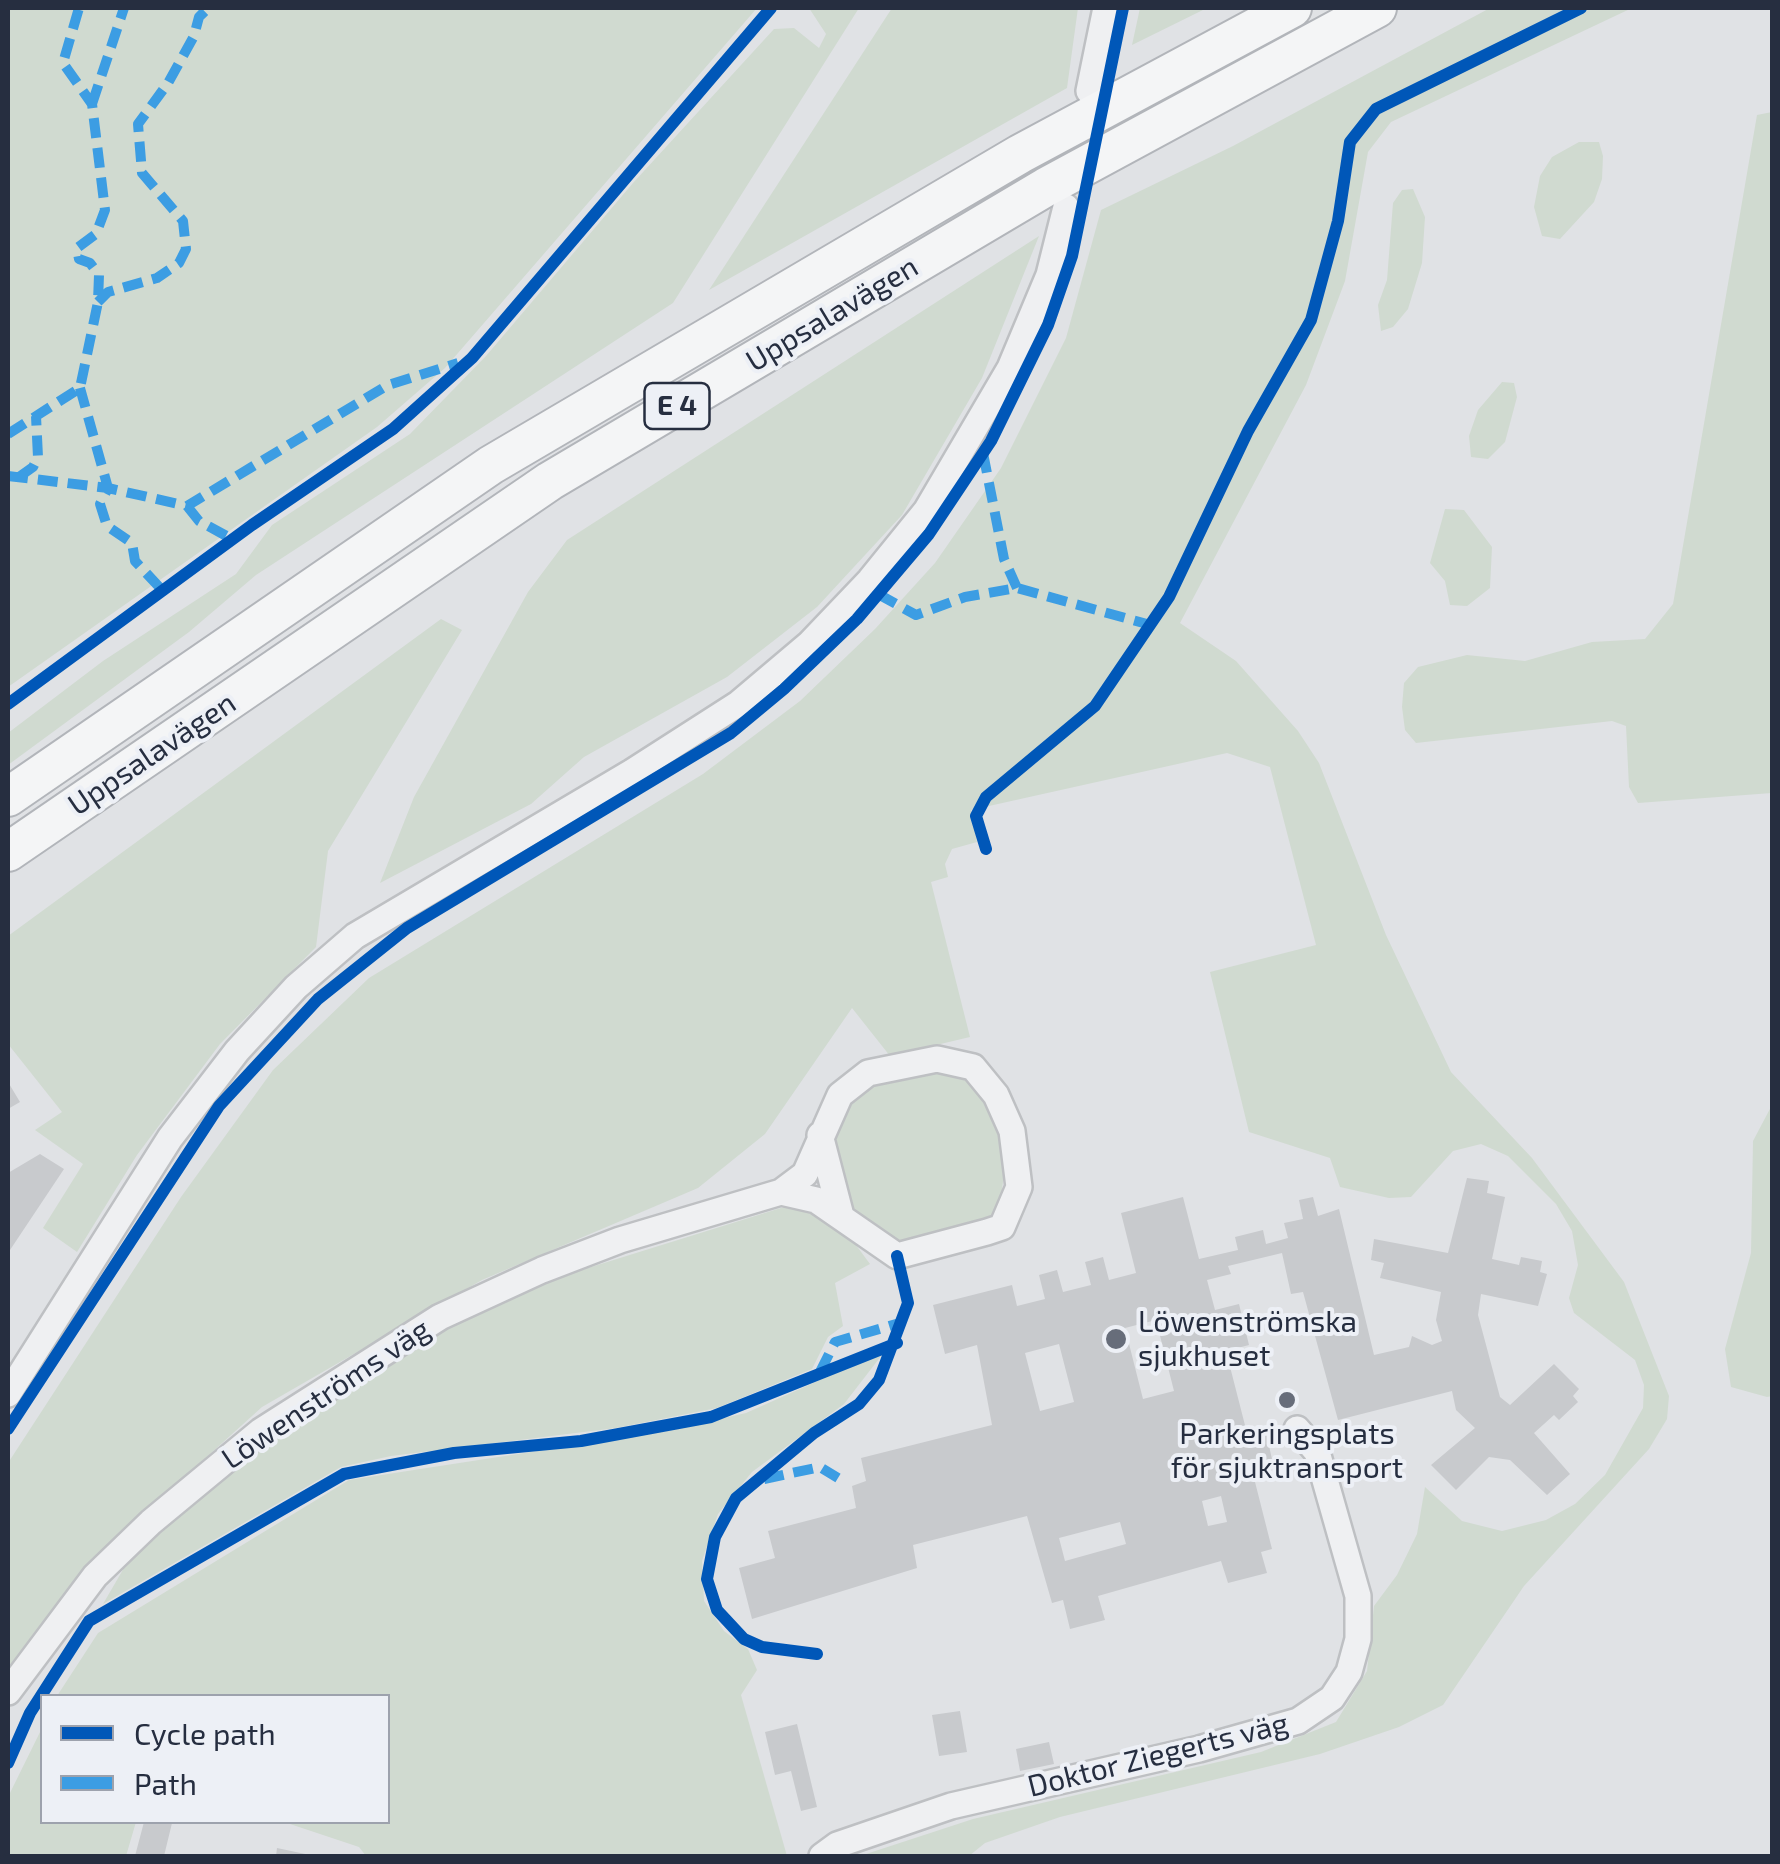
<!DOCTYPE html>
<html>
<head>
<meta charset="utf-8">
<style>
  body { margin:0 }
  #map { position:relative; width:1780px; height:1864px; overflow:hidden; background:#e0e2e5; font-family:"Exo 2",sans-serif }
  canvas { display:block }
  .frame { position:absolute; inset:0; border:10px solid #262e40; pointer-events:none }
  .legend { position:absolute; left:40px; top:1694px; width:350px; height:130px; box-sizing:border-box; background:#edf0f6; border:2px solid #9da2ad; margin:0; padding:12px 18px; list-style:none; font-size:30px; color:#262e40 }
  .legend li { display:flex; align-items:center; gap:20px; height:50px }
  .legend b { width:50px; border:2px solid #9da2ad }
</style>
</head>
<body>
<div id="map">
<canvas width="1780" height="1864"></canvas>
<div class="frame"></div>
<ul class="legend">
<li><b style="height:12px;background:#0057b8"></b>Cycle path</li>
<li><b style="height:12px;background:#3c9de3"></b>Path</li>
</ul>
</div>
<script>
const c = document.querySelector('canvas').getContext('2d');
c.lineJoin = 'round';
function fillPath(path, color) { c.fillStyle = color; c.fill(path, 'evenodd'); }
const toPath = rows => new Path2D(rows.map(r => 'M' + r).join(''));
function stroke(path, color, width, dash) { c.strokeStyle = color; c.lineWidth = width; c.lineCap = dash ? 'butt' : 'round'; c.setLineDash(dash || []); c.stroke(path); }
function drawText(font, color, halo, rows, align = 'center') {
  c.font = font + ' "Exo 2",sans-serif'; c.lineWidth = 8; c.setLineDash([]); c.textBaseline = 'middle'; c.strokeStyle = halo; c.fillStyle = color; for (const [text, x, y, turn = 0] of rows) {
    c.save(); c.translate(x, y); c.rotate((+turn || 0) * Math.PI / 180); c.textAlign = isNaN(turn) ? turn : align; if (halo) c.strokeText(text, 0, 0); c.fillText(text, 0, 0); c.restore();
  }
}
fillPath(toPath([
  [8,8,757,8,445,368,377,427,8,687],
  [809,8,859,8,673,303,256,575,189,632,8,765,8,733,103,661,236,574,272,525,410,434,486,356,633,183,774,29,794,28,819,48,826,34],
  [892,8,1078,8,1067,88,709,290],
  [1140,8,1207,8,1132,45],
  [1490,8,1632,8,1391,122,1368,152,1345,281,1306,385,1180,623,1236,661,1298,731,1319,763,1386,935,1451,1072,1532,1158,1624,1282,1669,1396,1667,1419,1649,1449,1524,1586,1443,1705,1399,1727,1320,1754,1060,1817,985,1843,969,1856,860,1856,973,1819,1261,1752,1336,1722,1367,1671,1374,1606,1397,1575,1417,1534,1425,1487,1462,1521,1502,1531,1546,1520,1575,1504,1605,1475,1643,1408,1644,1385,1635,1360,1574,1313,1569,1298,1578,1265,1572,1231,1556,1204,1508,1156,1481,1144,1453,1151,1411,1197,1389,1198,1340,1187,1330,1158,1249,1132,1210,972,1316,945,1270,767,1227,753,971,810,977,842,952,849,945,864,948,877,931,882,970,1037,890,1056,852,1008,765,1134,698,1188,482,1280,262,1407,95,1558,8,1669,8,1463,181,1197,273,1070,369,978,703,774,800,701,875,629,935,563,1001,468,1066,338,1101,210,1233,146],
  [1772,112,1772,793,1638,803,1629,787,1626,726,1612,721,1416,743,1405,730,1402,707,1404,683,1418,667,1467,655,1525,661,1592,642,1645,639,1673,604,1757,115],
  [1579,142,1599,142,1603,156,1602,179,1594,202,1560,239,1542,236,1534,207,1540,176,1552,157],
  [1413,189,1425,217,1422,263,1408,309,1393,327,1381,331,1378,305,1387,280,1393,203,1402,190],
  [1039,236,982,378,902,515,817,607,727,677,584,757,531,804,380,883,414,797,528,592,567,540],
  [1502,382,1514,383,1517,397,1505,442,1488,459,1471,457,1469,436,1478,410],
  [1445,509,1464,510,1492,547,1490,588,1467,606,1450,605,1445,581,1430,563],
  [441,619,462,630,328,851,316,947,220,1044,137,1155,77,1252,43,1228,83,1164,35,1130,62,1112,8,1044,8,936],
  [938,1067,968,1079,987,1106,999,1137,1004,1174,1000,1205,984,1223,906,1244,876,1236,850,1215,829,1135,844,1104,867,1084],
  [1772,1105,1772,1396,1767,1397,1731,1387,1725,1349,1751,1253,1753,1141],
  [784,1207,818,1213,850,1237,870,1264,835,1283,843,1326,828,1337,812,1369,717,1408,616,1428,391,1456,341,1467,103,1604,128,1561,238,1466,329,1398,434,1333,546,1281],
  [885,1351,844,1404,752,1472,718,1514,702,1561,704,1601,724,1631,748,1649,757,1670,741,1695,787,1856,366,1856,359,1847,284,1822,388,1822,388,1696,57,1696,98,1633,349,1480,667,1431,746,1413],
  [42,1728,42,1822,136,1822,126,1856,8,1856,8,1797]
]), '#d0dad0');
fillPath(toPath([
  [8,1082,20,1102,8,1109],
  [40,1154,64,1169,8,1253,8,1173],
  [1467,1178,1489,1181,1487,1193,1505,1197,1492,1259,1519,1265,1521,1257,1542,1261,1540,1272,1547,1274,1538,1306,1481,1294,1478,1315,1500,1397,1510,1405,1554,1364,1579,1389,1573,1396,1578,1402,1559,1420,1554,1415,1534,1433,1570,1474,1547,1495,1510,1460,1489,1457,1456,1490,1431,1465,1475,1428,1456,1410,1452,1391,1338,1420,1303,1292,1291,1294,1282,1253,1228,1266,1231,1274,1207,1280,1215,1310,1239,1304,1249,1345,1226,1351,1248,1437,1266,1432,1275,1473,1254,1478,1272,1549,1261,1552,1267,1573,1228,1583,1221,1561,1098,1596,1105,1620,1070,1629,1063,1600,1052,1603,1027,1516,913,1545,917,1568,752,1619,739,1568,775,1558,768,1531,856,1508,852,1486,866,1481,861,1458,992,1425,977,1345,945,1354,933,1305,1012,1285,1017,1306,1045,1299,1039,1275,1057,1270,1063,1292,1091,1285,1085,1262,1103,1257,1109,1280,1136,1273,1121,1213,1183,1197,1199,1259,1238,1250,1235,1237,1263,1230,1266,1244,1288,1238,1284,1223,1303,1219,1299,1200,1313,1197,1318,1216,1339,1209,1374,1355,1409,1347,1412,1336,1432,1345,1442,1341,1436,1320,1441,1292,1380,1278,1384,1263,1371,1260,1374,1239,1448,1253],
  [1156,1320,1174,1391,1143,1399,1125,1328],
  [1059,1344,1074,1402,1040,1411,1025,1353],
  [1221,1496,1227,1522,1208,1526,1202,1501],
  [1120,1522,1126,1544,1065,1561,1059,1538],
  [960,1711,967,1752,939,1756,932,1715],
  [797,1724,817,1807,801,1811,791,1771,775,1775,765,1732],
  [1049,1742,1054,1764,1020,1771,1016,1749],
  [144,1822,172,1823,164,1856,135,1856],
  [277,1848,310,1855,309,1856,276,1856]
]), '#c8cacd');
const minor = toPath([
  [1089,91,1106,8],
  [820,1135,841,1216],
  [8,1394,170,1138,237,1051,296,987,355,936,632,772,738,704,809,644,870,580,926,511,1010,368,1049,275,1066,207],
  [8,1692,95,1576,151,1522,261,1431,440,1317,542,1270,620,1240,781,1192,805,1174,840,1095,868,1073,937,1059,973,1067,996,1095,1012,1131,1019,1187,1002,1227,987,1232,897,1256,816,1200,781,1192],
  [822,1856,837,1845,951,1806,1199,1749,1298,1721,1332,1698,1349,1672,1358,1639,1358,1596,1317,1452,1297,1429]
]);
const highway = toPath([
  [8,797,491,465,1020,154,1292,8],
  [8,852,550,481,1046,187,1377,8]
]);
stroke(minor, '#bec0c3', 30);
stroke(highway, '#b2b5ba', 42);
stroke(minor, '#eff0f2', 25);
stroke(highway, '#f4f5f6', 38);
stroke(toPath([
  [92,104,124,8],
  [98,302,108,292,157,278,179,263,186,249,183,221,142,173,138,124,168,83,194,36,199,17,208,8],
  [80,388,108,488,100,504,107,526,132,543,135,561,162,590],
  [8,434,80,388,98,302,99,275,90,263,79,259,77,248,96,234,105,210,92,104,63,63,79,8],
  [983,453,1004,559,1017,588],
  [8,476,108,488,187,506,388,385,458,363],
  [19,477,33,467,38,457,36,416],
  [187,506,199,521,232,539],
  [878,594,916,615,965,597,1017,588,1147,624],
  [820,1372,835,1342,903,1322],
  [764,1479,820,1467,838,1478]
]), '#3c9de3', 10, [20, 10]);
stroke(toPath([
  [8,704,252,525,393,429,472,358,771,8],
  [986,849,976,816,986,797,1095,706,1169,597,1248,431,1311,320,1338,221,1350,142,1376,109,1581,8],
  [8,1429,219,1106,318,999,407,928,731,733,784,689,857,619,929,534,991,441,1048,325,1072,256,1123,8],
  [817,1654,762,1647,744,1639,717,1610,707,1579,715,1537,736,1498,814,1433,859,1404,879,1380,908,1303,897,1256],
  [8,1763,30,1713,89,1621,344,1474,454,1453,581,1441,711,1417,897,1343]
]), '#0057b8', 12);
for (const [x, y, r, color] of [
  [1116,1339,12,"#676d7a"],
  [1287,1400,10,"#676d7a"]
]) { const dot = new Path2D(); dot.arc(x, y, r, 0, 2 * Math.PI); c.fillStyle = color; c.fill(dot); stroke(dot, '#edf0f6', 4); }
for (const [x, y, w] of [
  [677,406,65]
]) { const box = new Path2D(); box.roundRect(x - w / 2, y - 23, w, 46, 8); c.fillStyle = '#edf0f6'; c.fill(box); stroke(box, '#262e40', 2.5); }
drawText('bold 28px', '#262e40', null, [
  ["E 4",677,406]
]);
drawText('30px', '#262e40', '#edf0f6', [
  ["Uppsalavägen",832,314,-31],
  ["Uppsalavägen",152,754,-34],
  ["Löwenströms väg",326,1394,-34],
  ["Doktor Ziegerts väg",1158,1755,-14]
]);
drawText('30px', '#262e40', '#edf0f6', [
  ["Löwenströmska",1138,1322],
  ["sjukhuset",1138,1356],
  ["Parkeringsplats",1287,1434,"center"],
  ["för sjuktransport",1287,1468,"center"]
], 'left');
</script>
</body>
</html>
